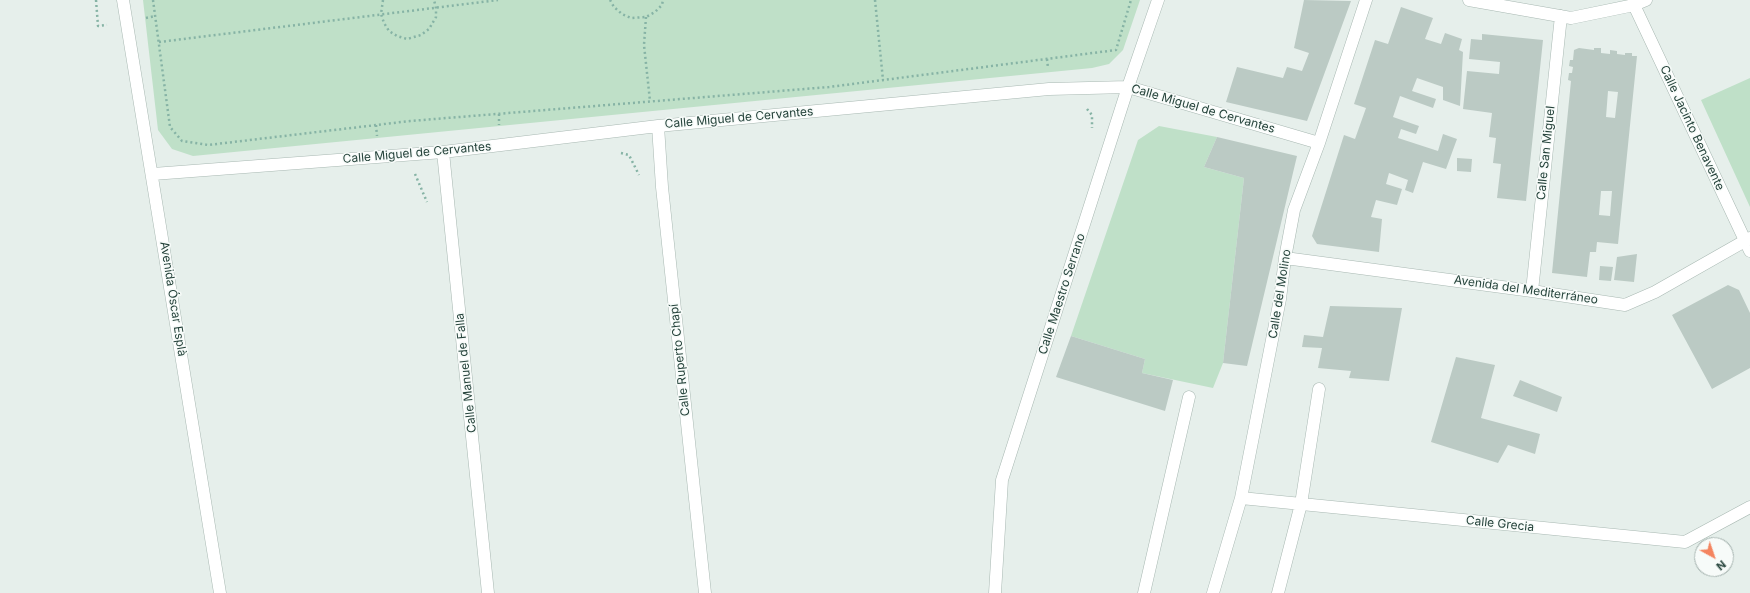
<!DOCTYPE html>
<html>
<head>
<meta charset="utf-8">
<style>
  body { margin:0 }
  #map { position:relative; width:1750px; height:593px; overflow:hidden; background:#e6efeb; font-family:Inter,sans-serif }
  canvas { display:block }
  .north { position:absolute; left:1694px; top:537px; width:40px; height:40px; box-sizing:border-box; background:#f7fbf9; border:1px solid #a3b1ad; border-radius:50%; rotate:140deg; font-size:11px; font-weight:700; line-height:16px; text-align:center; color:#24423a }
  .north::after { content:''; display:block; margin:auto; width:14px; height:18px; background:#f4845f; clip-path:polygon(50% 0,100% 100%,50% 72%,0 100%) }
</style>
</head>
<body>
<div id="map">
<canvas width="1750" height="593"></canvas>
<div class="north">N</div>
</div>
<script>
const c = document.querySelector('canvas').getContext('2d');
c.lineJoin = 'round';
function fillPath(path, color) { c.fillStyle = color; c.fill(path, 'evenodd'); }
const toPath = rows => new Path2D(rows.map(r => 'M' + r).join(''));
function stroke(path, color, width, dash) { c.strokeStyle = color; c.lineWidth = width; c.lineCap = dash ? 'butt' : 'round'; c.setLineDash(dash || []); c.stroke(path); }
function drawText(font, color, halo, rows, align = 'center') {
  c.font = font + ' Inter,sans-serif'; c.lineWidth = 3; c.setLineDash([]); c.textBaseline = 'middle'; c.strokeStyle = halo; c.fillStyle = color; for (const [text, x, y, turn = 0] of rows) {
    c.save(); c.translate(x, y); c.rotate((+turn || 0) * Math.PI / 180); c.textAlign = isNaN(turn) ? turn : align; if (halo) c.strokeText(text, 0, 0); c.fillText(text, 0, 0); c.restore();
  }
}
fillPath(toPath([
  [143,0,1140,0,1123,50,1109,64,1092,68,193,156,172,149,158,130],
  [1750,78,1750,207,1701,100],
  [1159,126,1217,137,1204,167,1244,178,1223,363,1213,388,1142,373,1145,359,1071,336,1138,140]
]), '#bfe0c8');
fillPath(toPath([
  [1304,0,1351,1,1307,121,1226,102,1237,67,1283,78,1287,67,1302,71,1309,53,1294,48],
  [1401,7,1433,18,1425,39,1441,44,1445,33,1462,39,1459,50,1463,52,1460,106,1443,100,1443,87,1417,78,1412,91,1436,99,1433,108,1400,96,1393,117,1419,126,1416,134,1401,129,1398,138,1438,151,1443,134,1457,139,1446,169,1423,162,1413,193,1405,190,1408,180,1389,173,1386,184,1402,189,1397,205,1376,200,1371,217,1382,219,1379,252,1317,244,1312,236,1344,135,1355,139,1366,108,1354,104,1375,40,1388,44],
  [1482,34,1543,40,1526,201,1497,198,1501,164,1493,163,1496,138,1489,137,1492,113,1463,109,1467,71,1499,74,1500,62,1469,59,1471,39,1482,40],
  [1579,48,1594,50,1594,48,1601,48,1601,53,1610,54,1610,50,1617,51,1617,54,1625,55,1625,53,1632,53,1632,56,1637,56,1618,244,1597,242,1596,252,1590,252,1587,277,1552,273,1571,81,1568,80,1569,73,1572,73,1573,67,1569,66,1570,60,1573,60,1574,50],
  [1608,91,1618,92,1615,118,1606,117],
  [1601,191,1612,191,1610,216,1599,215],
  [1217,137,1297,156,1247,366,1223,363,1244,178,1204,167],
  [1457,158,1472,159,1471,172,1457,171],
  [1637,254,1634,282,1614,280,1617,257],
  [1600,266,1613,267,1611,281,1599,280],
  [1728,285,1739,290,1750,313,1750,368,1712,389,1672,315],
  [1330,306,1402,308,1389,381,1349,378,1351,371,1318,368,1322,348,1302,347,1304,335,1323,337],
  [1071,336,1145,359,1142,373,1173,380,1165,411,1056,377],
  [1456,357,1495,365,1481,418,1540,434,1535,454,1508,445,1498,463,1431,442],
  [1520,380,1562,397,1557,412,1513,396]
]), '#bbcac4');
const minor = toPath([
  [123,0,220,593],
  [1469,0,1571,18,1634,5,1646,0],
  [1634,5,1750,251],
  [658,126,662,187,705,593],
  [443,152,488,593],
  [153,174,443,152,658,126,1049,89,1128,87,1319,143],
  [1285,258,1532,291,1625,305,1655,292,1750,238],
  [1532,291,1561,16],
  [1241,498,1685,542,1750,507],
  [995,593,1002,480,1128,87,1158,0],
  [1144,593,1189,397],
  [1213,593,1241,498,1280,299,1285,258,1294,210,1319,143,1366,0],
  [1278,593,1301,504,1319,389]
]);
stroke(minor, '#a8b8b2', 13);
stroke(toPath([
  [96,0,98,26,107,25],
  [153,0,170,127,182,141,208,145,410,121,829,87,1116,50,1131,0],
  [383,0,381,14,384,23,389,31,397,36,407,39,421,35,429,29,436,17,436,8,434,0],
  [610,0,614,7,622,14,631,18,646,17,655,12,662,5,663,0],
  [875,0,883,80],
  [646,17,644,45,650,101],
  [146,18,155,16],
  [159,42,498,0],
  [1047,59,1048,68],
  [1087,109,1092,115,1092,128],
  [499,114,499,125],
  [376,125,377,136],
  [621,153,629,155,639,175],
  [415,174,427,202]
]), '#86b3a5', 2.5, [2, 3]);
stroke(minor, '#fff', 12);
drawText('12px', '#24423a', '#f7fbf9', [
  ["Calle Miguel de Cervantes",1203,109,16],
  ["Calle Miguel de Cervantes",739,118,-5],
  ["Calle Jacinto Benavente",1692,128,65],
  ["Calle Miguel de Cervantes",417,153,-5],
  ["Calle San Miguel",1546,153,-84],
  ["Avenida del Mediterráneo",1526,290,8],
  ["Calle Maestro Serrano",1062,294,-72],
  ["Calle del Molino",1280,294,-81],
  ["Avenida Óscar Esplà",173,299,81],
  ["Calle Ruperto Chapí",680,360,-96],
  ["Calle Manuel de Falla",466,373,-96],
  ["Calle Grecia",1500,524,6]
]);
</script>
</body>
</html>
